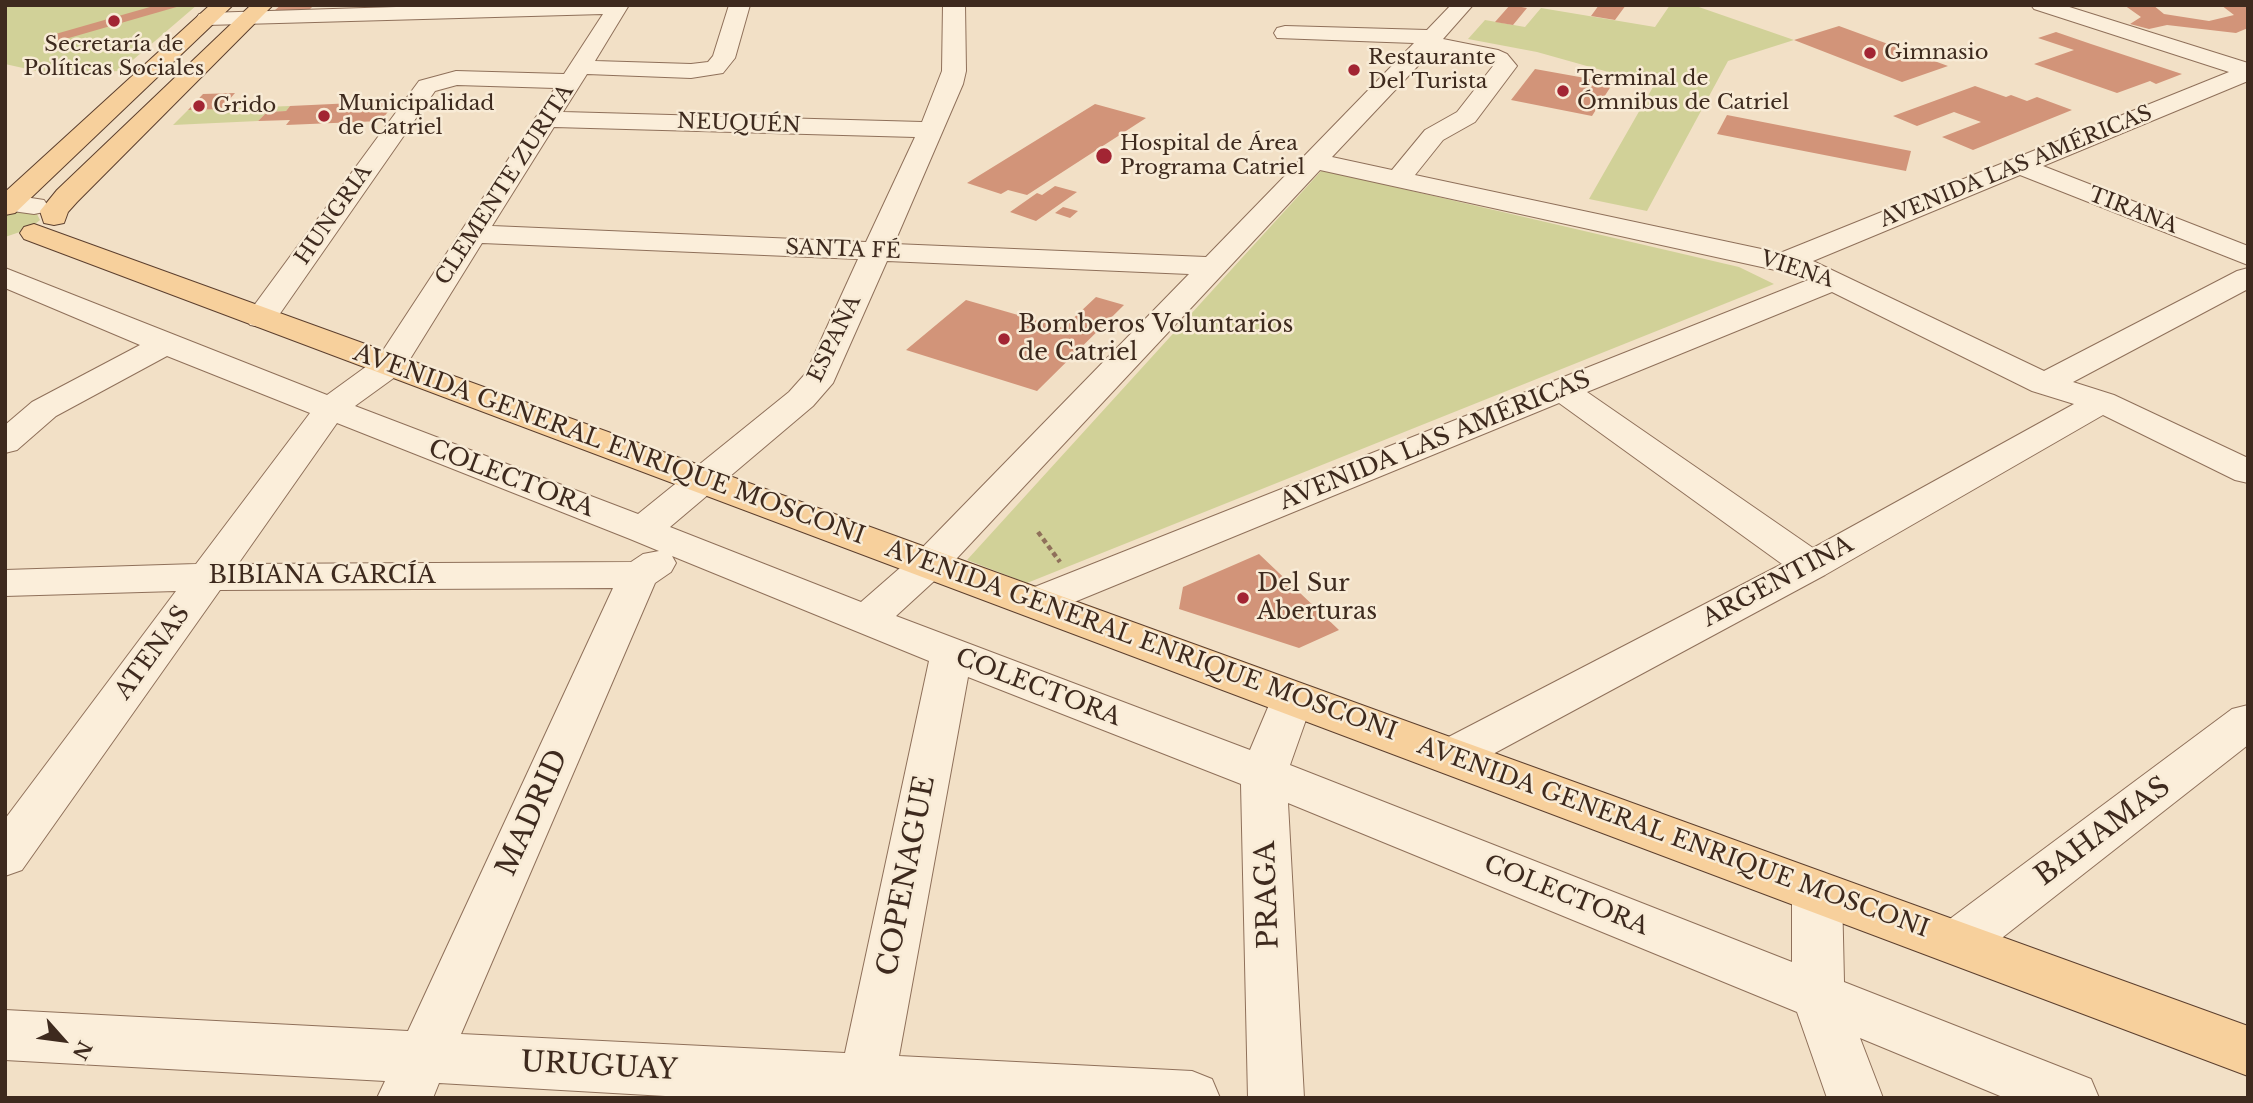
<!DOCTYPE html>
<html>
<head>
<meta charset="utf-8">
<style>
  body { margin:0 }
  #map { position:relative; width:2253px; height:1103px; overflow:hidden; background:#f2e0c6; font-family:"Libre Baskerville",serif }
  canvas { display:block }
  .frame { position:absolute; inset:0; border:7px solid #3e2a1e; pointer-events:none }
  .north { position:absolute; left:28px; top:1005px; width:70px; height:70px; -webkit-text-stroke:5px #f8ebd6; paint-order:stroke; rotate:118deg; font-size:19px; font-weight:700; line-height:28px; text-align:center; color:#3e2a1e }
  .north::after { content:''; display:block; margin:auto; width:24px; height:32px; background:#3e2a1e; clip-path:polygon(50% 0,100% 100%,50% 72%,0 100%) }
</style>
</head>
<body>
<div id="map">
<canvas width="2253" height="1103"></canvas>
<div class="frame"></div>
<div class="north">N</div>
</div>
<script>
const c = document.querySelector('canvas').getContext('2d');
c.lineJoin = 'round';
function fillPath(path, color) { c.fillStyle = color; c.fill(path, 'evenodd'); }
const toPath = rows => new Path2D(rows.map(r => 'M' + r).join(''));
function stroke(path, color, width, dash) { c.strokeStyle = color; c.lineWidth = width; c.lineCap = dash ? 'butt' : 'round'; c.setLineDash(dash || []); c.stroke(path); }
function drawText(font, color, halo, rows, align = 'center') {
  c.font = font + ' "Libre Baskerville",serif'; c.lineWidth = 5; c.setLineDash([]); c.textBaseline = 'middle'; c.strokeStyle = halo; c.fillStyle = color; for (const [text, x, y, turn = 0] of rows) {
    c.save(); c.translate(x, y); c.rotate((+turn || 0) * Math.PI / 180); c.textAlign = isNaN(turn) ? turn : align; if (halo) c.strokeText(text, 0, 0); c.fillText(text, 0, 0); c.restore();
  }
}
fillPath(toPath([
  [5,5,197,5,120,71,50,74,5,64],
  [1670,5,1693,5,1794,40,1728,61,1647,211,1589,199,1653,87,1651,84,1537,52,1468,39,1485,20,1525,27,1541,8,1655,27],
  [290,106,286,111,267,112,258,121,173,125,188,110],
  [1322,170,1739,267,1774,284,1027,583,967,560],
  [23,211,37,214,40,220,29,229,5,237,5,214]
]), '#d1d198');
fillPath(toPath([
  [157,5,180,6,55,42,45,37],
  [281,5,314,5,307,12,281,13,275,10],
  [1510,5,1527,8,1513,25,1495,22],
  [1599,5,1626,5,1615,20,1591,16],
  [2124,5,2153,5,2164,14,2209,21,2234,15,2221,5,2245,5,2248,7,2248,28,2236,33,2167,25,2149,29,2130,24,2141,17],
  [1839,26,1948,66,1902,82,1794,40],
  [2056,32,2091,44,2182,74,2156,84,2150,81,2117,93,2034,64,2074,50,2038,38],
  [1535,69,1613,83,1592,116,1511,100],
  [1975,86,2006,97,2011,95,2027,101,2037,97,2072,110,1973,150,1942,137,1981,122,1954,112,1917,126,1893,116],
  [235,93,221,109,188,110,203,94],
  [396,101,381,121,286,125,290,120,258,121,267,112,286,111,290,106],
  [1095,104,1146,118,1027,195,1008,190,1001,194,967,183],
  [1727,115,1911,151,1906,171,1717,134],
  [1055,186,1077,192,1036,221,1010,212,1037,193,1042,195],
  [1063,207,1078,211,1070,218,1055,213],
  [1096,297,1124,305,1037,391,906,350,966,300,1063,328],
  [1259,554,1339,630,1299,648,1179,609,1183,587]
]), '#d29479');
const minor = toPath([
  [459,5,629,5,595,61,691,64,708,62,713,56,729,5,750,5,735,58,723,73,691,78,587,74,563,112,922,122,942,71,943,5,965,5,966,71,963,84,894,244,1206,257,1414,43,1277,38,1274,33,1277,28,1285,26,1427,30,1451,5,1473,5,1443,39,1498,50,1507,54,1517,66,1475,122,1443,140,1415,175,1780,253,2229,72,2034,9,2031,5,2063,5,2248,63,2248,81,2043,166,2248,246,2248,265,2020,175,1813,261,2044,371,2237,271,2248,268,2248,289,2073,382,2114,395,2248,458,2248,483,2235,480,2103,415,1825,575,1467,768,1451,773,1435,768,1428,756,1435,744,1782,564,1559,403,1050,612,1036,616,1022,612,1016,602,1022,592,1808,280,1798,275,1320,170,944,572,896,616,1250,750,1277,686,1292,681,1307,686,1314,697,1290,765,1792,962,1792,893,1800,878,1817,872,1834,878,1842,893,1844,982,2091,1079,2099,1098,2005,1098,1860,1038,1883,1098,1827,1098,1797,1012,1288,803,1304,1098,1248,1098,1241,784,968,677,899,1056,1192,1071,1212,1079,1220,1098,700,1098,439,1083,433,1098,377,1098,385,1081,5,1060,5,1010,408,1031,613,588,220,590,22,870,5,876,5,819,176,591,5,596,5,570,196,564,310,413,167,356,56,416,17,450,5,453,5,425,32,402,140,345,5,288,5,268,327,395,378,358,555,88,457,85,435,91,272,325,261,327,250,325,245,318,250,311,419,81,456,71,564,74,603,14,207,25,199,24,196,19,199,14,207,13,459,5],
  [1432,51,1484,61,1493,66,1457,112,1425,130,1392,170,1332,157,1432,51],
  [554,127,915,137,866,242,492,226,554,127],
  [482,243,858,259,806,373,789,392,638,514,355,406,402,372,482,243],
  [887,261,1189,274,916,554,861,602,670,527,813,406,833,383,887,261],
  [1832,292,2032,391,2074,404,1813,548,1587,392,1832,292],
  [337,423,630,539,659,551,643,554,631,562,238,564,337,423],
  [672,556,929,661,845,1053,461,1034,655,583,671,572,676,563,672,556],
  [5,194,44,200,48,206,44,212,34,214,5,210,5,194],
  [2248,705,2248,745,1975,959,1957,965,1939,959,1932,943,1939,927,2232,709,2248,705]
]);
const major = toPath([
  [210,5,233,5,15,213,5,215,5,192,210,5],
  [251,5,273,5,77,202,68,212,64,223,54,225,44,223,40,211,57,190,251,5],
  [34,224,2248,1026,2248,1076,24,239,20,233,24,227,34,224]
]);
stroke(minor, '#8f705a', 2);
stroke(major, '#5c3f2e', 2);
stroke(toPath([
  [1038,532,1060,562]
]), '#8f705a', 4.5, [5, 3.5]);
fillPath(minor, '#fbeeda');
fillPath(major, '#f7d09c');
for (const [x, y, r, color] of [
  [114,21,7,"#a22533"],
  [1870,53,7,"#a22533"],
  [1354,70,7,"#a22533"],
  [1563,91,7,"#a22533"],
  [199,106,7,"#a22533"],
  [324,116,7,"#a22533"],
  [1104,156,9,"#a22533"],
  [1004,339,7,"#a22533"],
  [1243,598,7,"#a22533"]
]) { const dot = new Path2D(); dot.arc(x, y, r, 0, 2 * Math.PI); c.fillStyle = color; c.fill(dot); stroke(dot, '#f8ebd6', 2.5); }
drawText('21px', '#3e2a1e', '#f8ebd6', [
  ["Secretaría de",114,45,"center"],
  ["Políticas Sociales",114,69,"center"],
  ["Gimnasio",1884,53],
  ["Restaurante",1368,58],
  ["Del Turista",1368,82],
  ["Terminal de",1577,79],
  ["Ómnibus de Catriel",1577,103],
  ["Municipalidad",338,104],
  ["de Catriel",338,128],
  ["Grido",213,106],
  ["Hospital de Área",1120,144],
  ["Programa Catriel",1120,168]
], 'left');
drawText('21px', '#3e2a1e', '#f8ebd6', [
  ["NEUQUÉN",739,124,2],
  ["AVENIDA LAS AMÉRICAS",2016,167,-22],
  ["CLEMENTE ZURITA",505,185,-57],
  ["TIRANA",2133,211,21],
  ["HUNGRIA",334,215,-55],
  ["SANTA FÉ",843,250,2],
  ["VIENA",1797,270,18],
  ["ESPAÑA",835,339,-64]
]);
drawText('24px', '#3e2a1e', '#f8ebd6', [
  ["Bomberos Voluntarios",1018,325],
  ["de Catriel",1018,353],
  ["Del Sur",1257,584],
  ["Aberturas",1257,612]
], 'left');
drawText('24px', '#3e2a1e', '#f8ebd6', [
  ["AVENIDA LAS AMÉRICAS",1435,441,-22],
  ["AVENIDA GENERAL ENRIQUE MOSCONI",609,445,20],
  ["COLECTORA",511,479,21],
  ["BIBIANA GARCÍA",322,576],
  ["ARGENTINA",1778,582,-28],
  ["AVENIDA GENERAL ENRIQUE MOSCONI",1141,641,20],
  ["ATENAS",153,653,-54],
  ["COLECTORA",1038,688,21],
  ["AVENIDA GENERAL ENRIQUE MOSCONI",1673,838,20],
  ["COLECTORA",1566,896,22]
]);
drawText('28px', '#3e2a1e', '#f8ebd6', [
  ["MADRID",533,813,-66],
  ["BAHAMAS",2103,832,-37],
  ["COPENAGUE",907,876,-79],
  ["PRAGA",1268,895,-92],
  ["URUGUAY",599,1067,3]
]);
</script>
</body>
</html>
